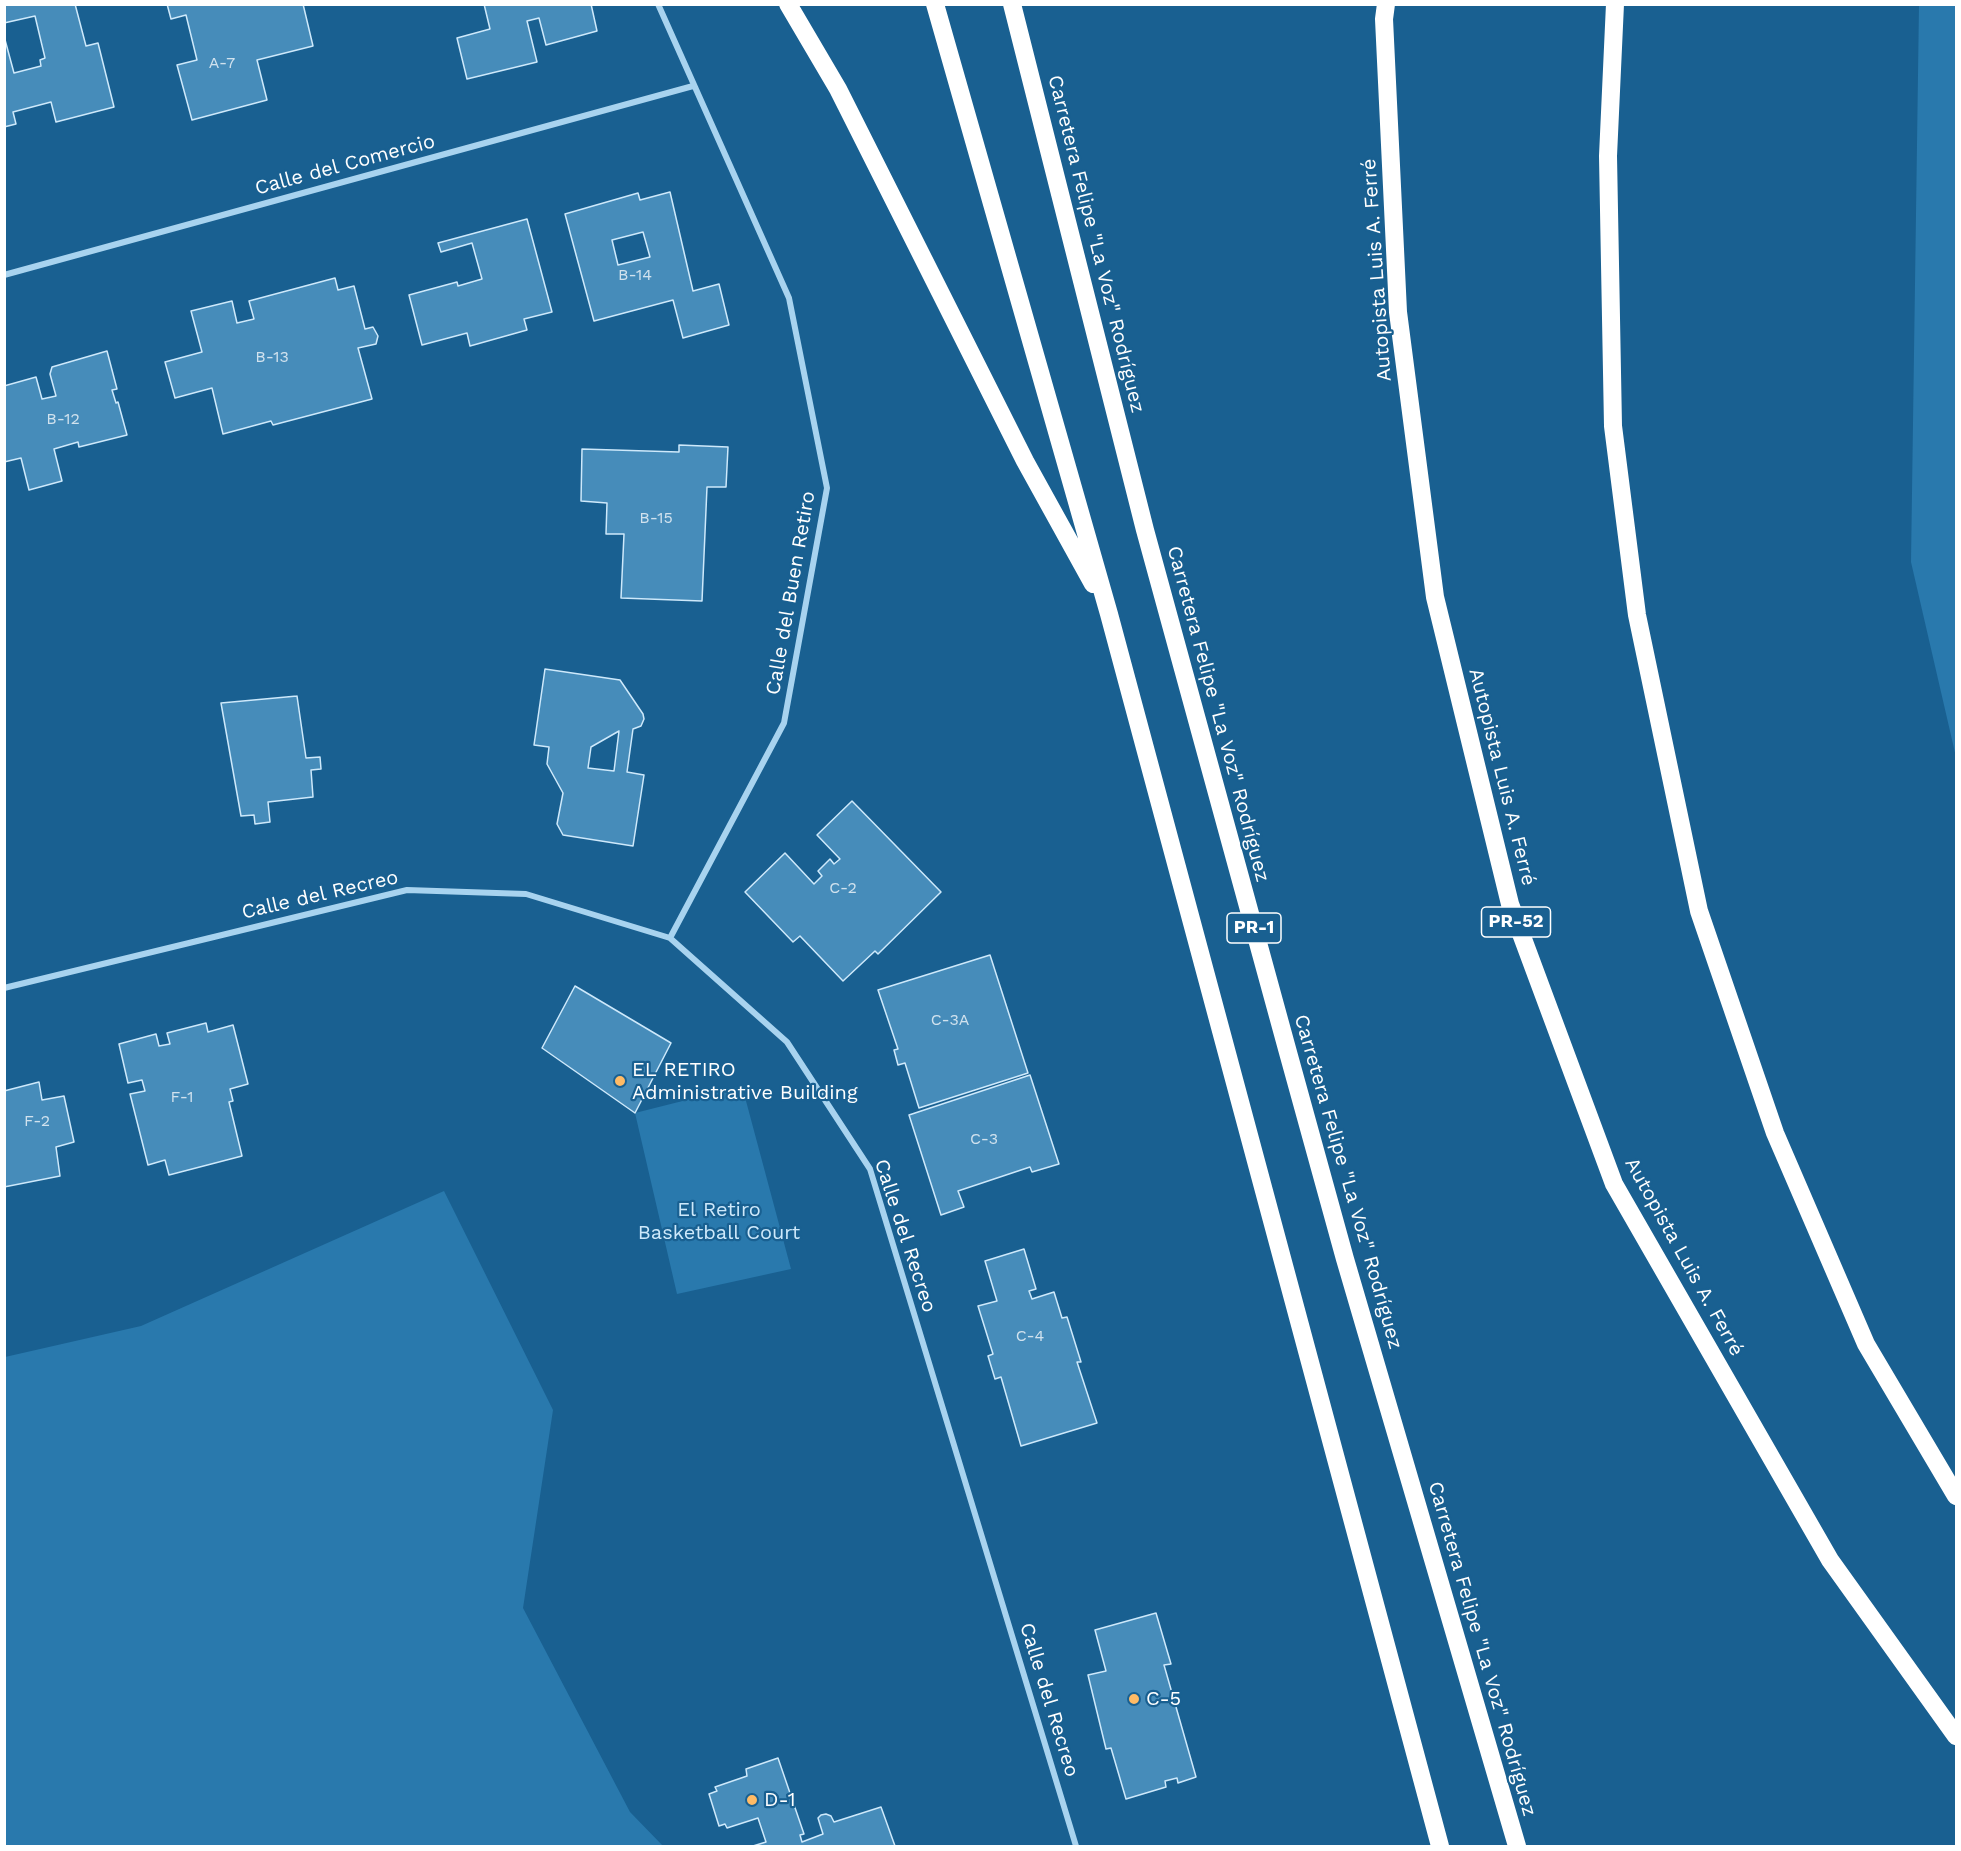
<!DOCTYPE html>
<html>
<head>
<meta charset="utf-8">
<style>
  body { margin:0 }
  #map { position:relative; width:1961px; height:1851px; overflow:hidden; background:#196091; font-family:"Work Sans",sans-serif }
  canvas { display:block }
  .frame { position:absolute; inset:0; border:6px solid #fff; pointer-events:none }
</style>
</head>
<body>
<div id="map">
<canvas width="1961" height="1851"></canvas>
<div class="frame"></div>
</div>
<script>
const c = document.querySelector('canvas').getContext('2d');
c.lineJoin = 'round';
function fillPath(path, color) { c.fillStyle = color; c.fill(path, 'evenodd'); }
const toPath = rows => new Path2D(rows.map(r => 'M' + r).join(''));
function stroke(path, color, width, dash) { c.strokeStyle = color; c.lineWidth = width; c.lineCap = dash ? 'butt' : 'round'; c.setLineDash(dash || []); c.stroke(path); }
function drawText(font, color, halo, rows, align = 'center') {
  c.font = font + ' "Work Sans",sans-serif'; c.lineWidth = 4.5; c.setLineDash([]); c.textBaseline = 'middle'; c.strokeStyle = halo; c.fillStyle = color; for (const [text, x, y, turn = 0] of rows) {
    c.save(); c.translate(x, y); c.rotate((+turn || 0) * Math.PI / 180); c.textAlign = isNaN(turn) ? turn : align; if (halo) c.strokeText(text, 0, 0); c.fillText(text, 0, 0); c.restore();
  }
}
fillPath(toPath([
  [1919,5,1956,5,1956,757,1911,562],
  [742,1086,791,1269,677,1294,635,1113],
  [444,1191,553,1410,523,1608,630,1812,663,1846,5,1846,5,1357,141,1326]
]), '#2979ad');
const building = toPath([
  [4,4,75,4,86,46,98,43,114,107,56,122,51,102,13,112,16,124,4,127,4,36,14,73,41,66,40,60,45,58,35,16,4,23,4,4],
  [167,4,303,4,313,46,257,60,267,100,192,120,177,65,197,60,186,15,171,19,167,4],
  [484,4,591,4,597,31,546,45,539,18,527,21,537,62,467,79,457,38,490,29,484,4],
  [670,192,693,291,719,284,729,325,683,338,673,300,594,321,565,214,638,193,640,200,670,192],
  [643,232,650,257,618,265,612,240,643,232],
  [527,219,552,312,524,319,527,330,470,346,467,333,422,345,409,295,457,282,458,286,482,279,472,243,441,252,438,243,527,219],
  [335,278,338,290,354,286,365,329,373,327,378,336,376,344,358,348,372,399,273,425,271,421,223,434,212,388,175,398,165,362,202,352,191,311,232,301,237,323,254,319,249,301,335,278],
  [107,351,117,389,112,390,116,403,118,402,127,435,79,447,78,442,54,449,62,481,29,490,21,458,4,462,4,386,36,377,42,399,56,396,50,374,52,367,107,351],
  [679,445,728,447,726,487,707,487,702,601,621,598,624,534,606,534,607,503,581,501,582,449,679,452,679,445],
  [545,669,620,680,643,714,644,719,641,726,633,729,627,772,644,775,633,846,563,835,557,824,563,793,547,764,549,747,534,745,545,669],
  [619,731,614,771,588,768,591,747,619,731],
  [297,696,306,758,320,757,321,769,311,770,313,797,268,802,270,822,255,824,254,815,241,816,221,703,297,696],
  [852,801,941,892,878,954,875,951,843,981,800,936,793,942,745,892,785,853,814,884,822,876,818,871,830,859,834,864,840,859,817,835,852,801],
  [990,955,1028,1073,919,1108,905,1063,898,1065,894,1050,898,1049,878,990,990,955],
  [575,986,671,1043,635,1113,542,1048,575,986],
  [206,1023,208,1032,233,1025,248,1084,230,1089,233,1101,229,1102,242,1156,169,1175,165,1160,148,1165,130,1094,145,1091,142,1080,128,1083,119,1044,156,1034,159,1046,170,1044,167,1033,206,1023],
  [1030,1075,1059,1164,1032,1172,1030,1167,958,1191,964,1207,941,1215,909,1115,1030,1075],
  [39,1082,42,1100,64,1096,74,1142,56,1147,60,1176,4,1187,4,1091,39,1082],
  [1024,1249,1036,1289,1029,1291,1032,1299,1054,1292,1062,1318,1067,1317,1081,1362,1077,1362,1097,1423,1021,1446,1001,1377,995,1379,988,1356,993,1354,978,1306,997,1301,985,1261,1024,1249],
  [1156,1613,1171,1664,1164,1665,1196,1777,1178,1783,1177,1778,1165,1781,1166,1787,1126,1799,1111,1748,1106,1749,1088,1675,1106,1671,1095,1630,1156,1613],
  [778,1758,804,1834,800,1835,802,1842,823,1834,818,1818,821,1815,826,1814,831,1816,834,1822,881,1807,895,1846,753,1846,766,1842,758,1818,727,1828,725,1824,719,1826,709,1794,717,1791,715,1787,747,1776,746,1769,778,1758]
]);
fillPath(building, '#468cba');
stroke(building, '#cee9fb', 1.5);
stroke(toPath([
  [658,4,789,298,827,488,784,723,670,938],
  [4,275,693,86],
  [4,988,407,890,526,894,670,938,787,1042,870,1169,1076,1846]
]), '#a8d3ef', 6);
stroke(toPath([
  [788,4,838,89,1025,461,1093,584],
  [935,4,1109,614,1440,1846],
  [1012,4,1145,530,1289,1056,1345,1259,1517,1846],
  [1386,4,1384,19,1398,312,1435,597,1510,904,1614,1184,1830,1560,1956,1736],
  [1615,4,1608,156,1613,426,1637,615,1699,911,1775,1133,1866,1344,1956,1496]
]), '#fff', 18);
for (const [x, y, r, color] of [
  [620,1081,6,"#fb6"],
  [1134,1699,6,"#fb6"],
  [752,1800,6,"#fb6"]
]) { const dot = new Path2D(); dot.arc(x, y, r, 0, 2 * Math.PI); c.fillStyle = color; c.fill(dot); stroke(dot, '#196091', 2); }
drawText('16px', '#d1e2ee', null, [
  ["A-7",222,63],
  ["B-14",635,275],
  ["B-13",272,357],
  ["B-12",63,419],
  ["B-15",656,518],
  ["C-2",843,888],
  ["C-3A",950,1020],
  ["F-1",182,1097],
  ["F-2",37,1121],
  ["C-3",984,1139],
  ["C-4",1030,1336]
]);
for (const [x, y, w] of [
  [1516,922,69],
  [1254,928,54]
]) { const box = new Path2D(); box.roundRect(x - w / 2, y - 15, w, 30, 4.5); c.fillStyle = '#196091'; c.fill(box); stroke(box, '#fff', 1.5); }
drawText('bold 18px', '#fff', null, [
  ["PR-52",1516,922],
  ["PR-1",1254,928]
]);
drawText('20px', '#fff', '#196091', [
  ["Calle del Comercio",345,165,-15],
  ["Carretera Felipe \"La Voz\" Rodríguez",1096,244,76],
  ["Autopista Luis A. Ferré",1377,270,-94],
  ["Calle del Buen Retiro",791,593,-80],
  ["Carretera Felipe \"La Voz\" Rodríguez",1218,714,75],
  ["Autopista Luis A. Ferré",1502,777,76],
  ["Calle del Recreo",320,895,-13],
  ["Carretera Felipe \"La Voz\" Rodríguez",1348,1182,74],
  ["Calle del Recreo",905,1236,72],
  ["Autopista Luis A. Ferré",1684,1257,61],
  ["Carretera Felipe \"La Voz\" Rodríguez",1482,1649,74],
  ["Calle del Recreo",1049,1700,73]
]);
drawText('20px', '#fff', '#196091', [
  ["EL RETIRO",632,1070],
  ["Administrative Building",632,1093],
  ["C-5",1146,1699],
  ["D-1",764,1800]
], 'left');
drawText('20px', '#cee9fb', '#196091', [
  ["El Retiro",719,1210],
  ["Basketball Court",719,1233]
]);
</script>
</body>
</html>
